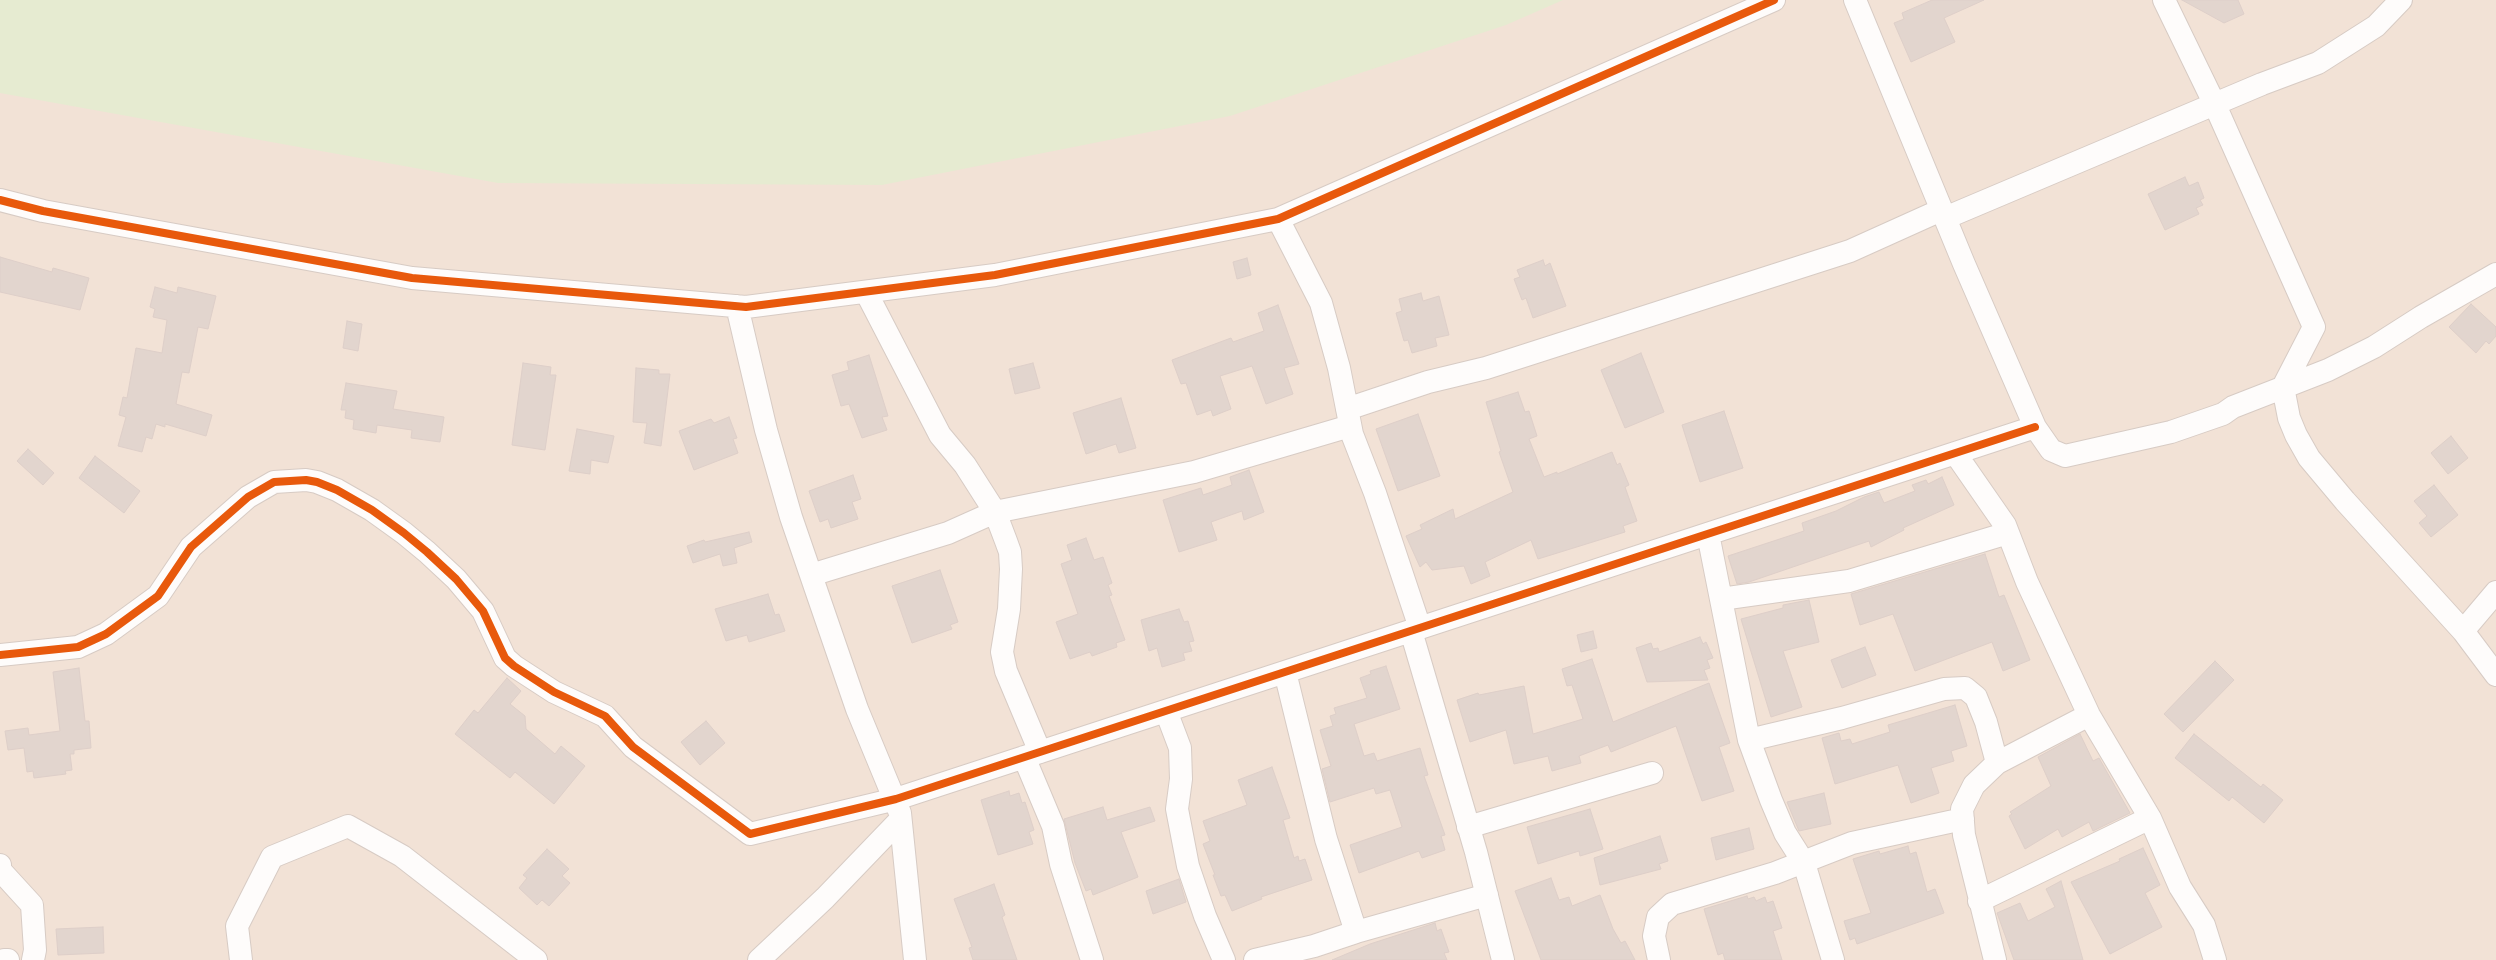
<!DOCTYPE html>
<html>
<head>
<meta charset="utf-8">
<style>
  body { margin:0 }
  canvas { display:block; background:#f6eee6 }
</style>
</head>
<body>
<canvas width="2496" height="960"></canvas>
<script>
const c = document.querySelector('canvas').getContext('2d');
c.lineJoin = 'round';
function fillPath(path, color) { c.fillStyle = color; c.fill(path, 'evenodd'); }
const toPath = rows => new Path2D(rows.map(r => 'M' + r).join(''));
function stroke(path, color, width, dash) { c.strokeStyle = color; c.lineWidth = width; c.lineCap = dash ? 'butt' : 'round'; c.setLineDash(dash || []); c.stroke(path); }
fillPath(toPath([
  [0,0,2496,0,2496,960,0,960]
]), '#f2e2d6');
fillPath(toPath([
  [0,0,1563,0,1506,25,1230,116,882,185,498,183,0,93]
]), '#e6ebd1');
const building = toPath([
  [1932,0,1984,0,1944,18,1955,42,1911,62,1894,23,1904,19,1902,13,1932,0],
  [2182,0,2238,0,2244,14,2224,23,2182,0],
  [2185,177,2189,186,2198,182,2204,198,2200,200,2203,205,2196,208,2199,214,2165,230,2148,194,2185,177],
  [0,257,52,272,53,268,89,278,80,310,0,292,0,257],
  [1247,258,1251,275,1237,279,1233,262,1247,258],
  [1543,260,1545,266,1550,263,1566,306,1533,318,1526,298,1522,300,1514,279,1520,277,1517,270,1543,260],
  [155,287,177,293,178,287,216,296,208,329,198,327,189,373,182,372,176,404,212,415,206,436,165,424,165,427,156,424,152,439,146,437,142,452,118,446,126,417,119,415,123,397,127,398,136,348,162,353,167,320,153,317,155,309,150,307,155,287],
  [1421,293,1423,301,1439,296,1449,335,1435,338,1437,346,1412,353,1408,340,1404,341,1396,313,1402,311,1399,299,1421,293],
  [2471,304,2496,327,2496,336,2489,344,2486,341,2476,353,2449,327,2471,304],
  [1278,305,1299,364,1284,368,1293,394,1266,404,1252,366,1220,376,1231,409,1213,416,1211,410,1197,415,1186,383,1181,384,1172,360,1231,338,1233,342,1264,331,1258,313,1278,305],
  [347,321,362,324,358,351,343,348,347,321],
  [1641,353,1664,412,1625,428,1601,370,1641,353],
  [869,355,888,416,882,417,887,430,862,438,849,404,841,406,832,375,849,370,847,362,869,355],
  [523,363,551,367,550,375,556,375,545,450,512,445,523,363],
  [1033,363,1040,388,1015,394,1009,369,1033,363],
  [636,368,659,370,659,374,670,374,661,446,644,443,647,423,633,422,636,368],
  [346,383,397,391,393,409,444,417,440,442,411,438,412,430,377,425,376,433,353,429,354,420,345,418,346,410,341,410,346,383],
  [1518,392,1525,412,1529,411,1537,436,1529,439,1544,477,1557,472,1557,474,1612,452,1617,465,1620,463,1629,485,1625,487,1637,521,1623,526,1625,532,1538,559,1531,540,1485,562,1490,576,1471,584,1464,566,1432,570,1426,562,1420,567,1406,536,1422,529,1420,525,1453,509,1455,519,1513,492,1499,452,1501,451,1486,402,1518,392],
  [1121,398,1136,448,1119,453,1116,444,1086,454,1073,413,1121,398],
  [1724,411,1743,468,1700,482,1682,425,1724,411],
  [1418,414,1440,476,1398,491,1376,429,1418,414],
  [729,417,737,438,733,439,738,453,694,470,679,431,711,419,714,423,729,417],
  [577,429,614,436,608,463,591,460,590,474,569,471,577,429],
  [2451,436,2468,458,2448,474,2431,453,2451,436],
  [28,449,54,473,43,485,17,461,28,449],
  [95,456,140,491,124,513,79,478,95,456],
  [1249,470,1264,512,1244,520,1242,511,1211,522,1217,540,1179,552,1163,500,1201,488,1203,495,1232,485,1230,477,1249,470],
  [853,475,861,499,852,502,858,519,831,528,828,519,820,522,809,491,853,475],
  [1942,477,1954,505,1903,528,1904,530,1871,547,1869,541,1749,582,1737,584,1728,556,1804,531,1802,523,1836,511,1864,497,1879,492,1884,503,1915,491,1912,485,1926,480,1928,484,1942,477],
  [2434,485,2458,515,2431,537,2419,523,2427,516,2414,501,2434,485],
  [749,532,752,542,734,548,737,563,723,566,720,554,693,563,687,546,704,540,705,542,749,532],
  [1086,538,1094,560,1103,557,1112,583,1108,585,1112,595,1109,596,1125,640,1116,643,1117,647,1092,656,1090,652,1070,659,1056,622,1078,614,1061,564,1072,560,1067,545,1086,538],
  [1985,554,1999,597,2004,595,2030,660,2003,671,1992,642,1915,671,1893,614,1860,625,1851,594,1985,554],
  [940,570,958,622,950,625,952,629,912,643,892,586,940,570],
  [768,594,775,615,779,614,785,631,749,642,747,635,726,641,715,609,768,594],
  [1809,600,1819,642,1783,651,1802,707,1771,717,1741,619,1783,608,1783,605,1809,600],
  [1179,609,1184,622,1188,621,1194,641,1189,642,1192,651,1183,653,1185,660,1162,667,1157,648,1149,651,1141,620,1179,609],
  [1593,631,1597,648,1581,652,1577,635,1593,631],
  [1700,637,1703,644,1706,642,1713,658,1707,660,1710,668,1704,670,1708,680,1647,682,1636,648,1651,643,1653,649,1658,648,1659,652,1700,637],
  [1865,647,1876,675,1842,688,1831,660,1865,647],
  [1592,659,1613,722,1709,683,1730,743,1719,747,1734,791,1702,801,1676,726,1611,752,1608,745,1579,756,1581,763,1552,771,1548,756,1514,764,1506,730,1470,742,1457,700,1478,693,1479,695,1524,686,1533,734,1583,719,1572,685,1567,686,1562,669,1592,659],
  [2215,661,2234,680,2183,732,2164,714,2215,661],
  [1386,666,1400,709,1354,724,1364,756,1374,753,1377,761,1420,748,1428,775,1424,776,1445,835,1441,836,1445,850,1422,858,1419,851,1359,873,1350,845,1402,827,1390,790,1376,794,1374,788,1330,802,1322,769,1331,766,1320,730,1333,726,1330,716,1336,714,1334,708,1367,698,1360,678,1371,674,1370,671,1386,666],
  [79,668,85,721,89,721,91,748,74,750,74,754,70,754,72,770,65,771,66,774,34,778,33,771,27,772,24,748,8,750,5,731,28,728,29,735,60,731,53,672,79,668],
  [507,678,521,691,510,704,525,716,526,729,555,754,561,746,585,766,554,804,515,772,510,778,455,734,474,710,478,713,507,678],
  [1955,705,1967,746,1951,751,1954,761,1931,768,1939,793,1911,803,1898,765,1835,784,1822,738,1839,733,1841,741,1850,739,1852,744,1890,732,1888,725,1955,705],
  [706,721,725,743,700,765,681,742,706,721],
  [2080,734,2093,761,2099,758,2130,813,2093,831,2089,822,2062,837,2058,829,2025,849,2009,816,2012,814,2010,812,2051,786,2038,757,2080,734],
  [2194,734,2261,787,2263,784,2283,800,2264,823,2232,797,2229,801,2175,758,2194,734],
  [1272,767,1290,818,1283,820,1294,858,1298,856,1299,861,1305,859,1312,880,1261,897,1262,899,1232,911,1225,895,1221,896,1213,875,1215,875,1203,844,1210,841,1203,821,1247,805,1238,780,1272,767],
  [1009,791,1010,796,1019,793,1022,803,1025,802,1034,830,1029,832,1033,844,998,855,981,800,1009,791],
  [1824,793,1831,824,1799,831,1787,802,1824,793],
  [1103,807,1107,820,1150,807,1155,821,1121,832,1138,877,1093,895,1091,889,1086,891,1075,863,1064,819,1103,807],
  [1590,809,1603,849,1580,856,1579,851,1538,864,1527,827,1590,809],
  [1749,828,1754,849,1716,860,1711,838,1749,828],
  [1660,836,1668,861,1659,864,1661,869,1600,885,1594,858,1660,836],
  [1908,846,1910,854,1916,852,1927,892,1935,889,1944,913,1857,944,1855,938,1850,940,1844,921,1871,913,1853,859,1879,851,1880,854,1908,846],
  [2143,848,2160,885,2145,893,2162,927,2110,954,2071,882,2120,861,2119,859,2143,848],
  [547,849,569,869,562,876,570,883,549,906,542,900,537,905,519,888,527,878,523,875,547,849],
  [1551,878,1559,900,1569,897,1572,906,1600,895,1613,929,1621,943,1625,941,1635,960,1541,960,1515,891,1551,878],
  [1179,879,1186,902,1153,914,1146,891,1179,879],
  [2061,881,2083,960,2014,960,1997,913,2020,903,2028,921,2055,907,2046,889,2061,881],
  [994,884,1005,915,1002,917,1017,960,973,960,969,948,972,947,954,899,994,884],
  [1747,896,1748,899,1754,897,1756,901,1765,897,1767,903,1773,901,1782,928,1773,931,1782,960,1725,960,1723,953,1718,955,1704,909,1747,896],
  [1435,923,1437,931,1441,929,1449,952,1444,953,1447,960,1332,960,1370,944,1435,923],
  [103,927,104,953,58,955,56,929,103,927]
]);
fillPath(building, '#e2d5ce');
stroke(building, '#decfc9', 1);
const minor = toPath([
  [1855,0,1964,264,2035,427,2051,450,2065,456,2171,432,2223,414,2233,407,2328,370,2374,347,2421,317,2496,274],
  [2164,0,2215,105,2314,327,2283,387,2289,418,2296,435,2309,458,2345,501,2463,631,2496,675],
  [0,200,43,211,412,278,746,307,995,275,1278,219,1774,0],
  [1945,218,2262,84,2318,63,2376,26,2401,0],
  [1278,219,1321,303,1339,368,1352,434,1375,493,1420,628],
  [866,292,940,435,965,465,995,512,1006,541,1010,552,1011,569,1009,609,1002,652,1006,671,1040,752],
  [737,306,766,430,791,517,857,709,900,813,915,960],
  [1347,409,1428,382,1486,368,1850,251,1941,210],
  [1955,453,2005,525,2027,582,2089,715,2150,818,2180,887,2204,925,2215,960],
  [1708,534,1749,740,1771,800,1785,833,1804,863,1833,960],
  [811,575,948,533,995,512,1194,472,1350,426],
  [1721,599,1849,581,2008,533],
  [1411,631,1476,852,1503,960],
  [2463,631,2496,592],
  [0,655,78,647,106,634,158,596,191,547,248,497,274,482,306,480,317,482,337,490,372,510,404,533,427,552,456,579,483,611,505,658,514,666,554,692,605,716,633,747,750,834,896,799,2035,427],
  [1285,672,1326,839,1356,932],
  [1166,711,1180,748,1181,779,1177,809,1188,866,1205,916,1224,960],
  [1749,740,1842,718,1944,689,1965,688,1976,697,1986,722,1997,763],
  [1024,757,1053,826,1061,864,1092,960],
  [1468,827,1652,773],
  [0,865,0,870,32,905,35,950,33,960],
  [1979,901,2150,818],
  [4,960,8,960],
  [241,960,237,926,272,857,348,826,402,856,536,960],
  [759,960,825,898,899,821],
  [1255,960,1314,946,1356,932,1487,895],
  [1659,960,1654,936,1658,917,1672,904,1775,873,1852,843,1963,819],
  [1995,960,1964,835,1962,809,1974,785,1997,763,2089,715]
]);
stroke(minor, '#d7cbc4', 24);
stroke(minor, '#fefcfb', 22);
stroke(toPath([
  [0,200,43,211,412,278,746,307,995,275,1278,219,1774,0],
  [0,655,78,647,106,634,158,596,191,547,248,497,274,482,306,480,317,482,337,490,372,510,404,533,427,552,456,579,483,611,505,658,514,666,554,692,605,716,633,747,750,834,896,799,2035,427]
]), '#e8590c', 8);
</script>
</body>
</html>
